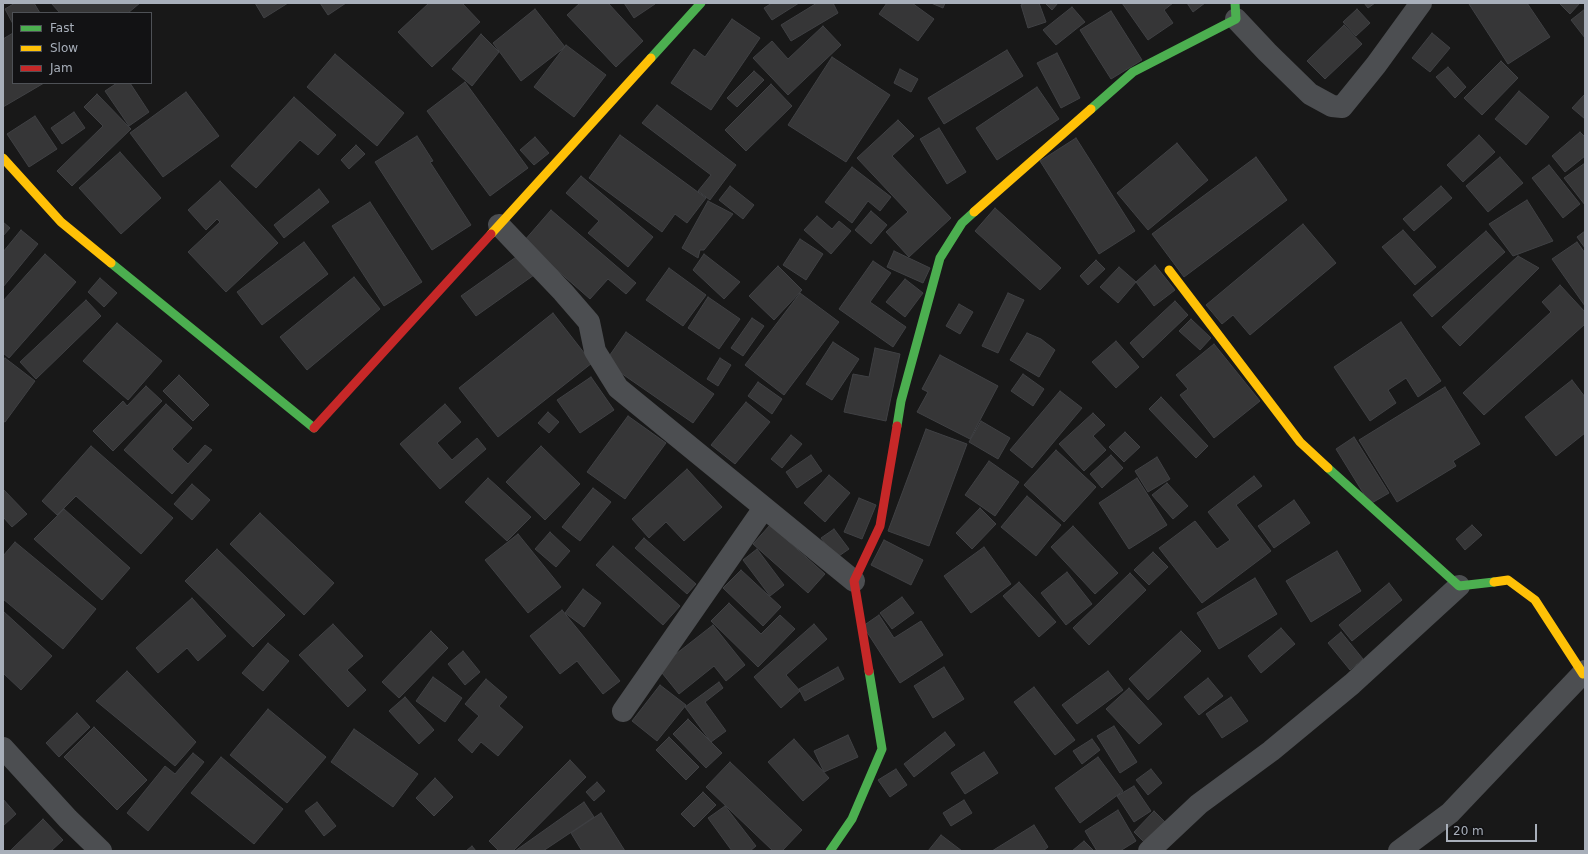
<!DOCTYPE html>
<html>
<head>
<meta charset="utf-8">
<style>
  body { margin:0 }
  #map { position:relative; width:1588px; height:854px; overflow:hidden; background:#181818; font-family:"DejaVu Sans",sans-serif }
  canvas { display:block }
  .frame { position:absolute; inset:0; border:4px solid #a8afba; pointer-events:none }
  .legend { position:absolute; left:12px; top:12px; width:140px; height:72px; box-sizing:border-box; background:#121214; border:1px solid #4e5156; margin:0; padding:5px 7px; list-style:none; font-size:12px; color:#a8afba }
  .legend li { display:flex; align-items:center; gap:8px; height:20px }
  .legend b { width:20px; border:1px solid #4e5156 }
  .scale { position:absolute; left:1446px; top:824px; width:91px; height:18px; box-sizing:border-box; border:2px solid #a8afba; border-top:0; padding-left:5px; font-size:12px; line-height:14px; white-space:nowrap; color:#a8afba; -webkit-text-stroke:3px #121214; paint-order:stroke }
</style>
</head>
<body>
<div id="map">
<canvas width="1588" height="854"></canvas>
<div class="frame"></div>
<ul class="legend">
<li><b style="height:5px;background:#4caf50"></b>Fast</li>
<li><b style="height:5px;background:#ffc107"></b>Slow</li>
<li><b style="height:5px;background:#c62828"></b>Jam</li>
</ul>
<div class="scale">20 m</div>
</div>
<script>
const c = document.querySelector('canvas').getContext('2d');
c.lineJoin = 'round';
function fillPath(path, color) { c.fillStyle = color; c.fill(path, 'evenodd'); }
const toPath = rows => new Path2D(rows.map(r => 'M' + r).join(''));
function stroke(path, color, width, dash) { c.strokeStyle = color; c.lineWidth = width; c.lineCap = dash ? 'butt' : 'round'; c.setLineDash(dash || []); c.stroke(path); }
const building = toPath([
  [15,3,34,3,40,13,13,13,13,24,5,9,15,3],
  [51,3,140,3,128,13,60,13,51,3],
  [255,3,288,3,264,18,255,3],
  [320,3,346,3,328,15,320,3],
  [429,3,462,3,480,22,432,67,398,32,429,3],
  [580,3,608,3,643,41,616,67,567,15,580,3],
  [624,3,655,3,655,4,634,18,624,3],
  [772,3,799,3,772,20,764,8,772,3],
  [817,3,833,3,838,13,791,41,781,25,817,3],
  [887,3,912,3,934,19,918,41,879,14,887,3],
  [931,3,945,3,943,8,931,3],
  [1025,3,1039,3,1046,22,1028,28,1021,5,1025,3],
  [1045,3,1058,3,1052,10,1045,3],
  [1122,3,1173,3,1164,10,1173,23,1148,40,1122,3],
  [1187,3,1205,3,1193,12,1187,3],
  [1364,3,1375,3,1368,8,1364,3],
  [1471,3,1527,3,1550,37,1508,64,1469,4,1471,3],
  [1559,3,1580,3,1570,14,1559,3],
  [1072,7,1085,22,1056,45,1043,30,1072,7],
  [535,9,565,47,521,81,493,43,535,9],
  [1357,9,1370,23,1356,36,1343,22,1357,9],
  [1585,9,1585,38,1571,20,1585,9],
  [1111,11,1142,60,1111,79,1080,30,1111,11],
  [732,19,760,38,711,110,671,83,694,49,705,57,732,19],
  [1344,25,1362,44,1325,79,1307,61,1344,25],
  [823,26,841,45,788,95,753,58,772,41,788,59,823,26],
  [13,33,13,83,44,83,3,107,3,39,13,33],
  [1432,33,1450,48,1430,72,1412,58,1432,33],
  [481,34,499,52,472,86,452,69,481,34],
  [566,45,606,75,574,117,534,87,566,45],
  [1007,50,1023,76,944,124,928,98,1007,50],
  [1057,53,1080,98,1061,108,1037,63,1057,53],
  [335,54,404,113,377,146,307,87,335,54],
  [832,57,890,95,846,162,788,125,832,57],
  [1501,61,1518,78,1482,115,1464,98,1501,61],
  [1448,67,1466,87,1455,98,1436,77,1448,67],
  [900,69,918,79,911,92,894,83,900,69],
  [754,71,764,80,737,107,727,98,754,71],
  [465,82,528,168,490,196,427,111,465,82],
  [117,83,130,83,149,112,129,126,105,91,117,83],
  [771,84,792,106,746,151,725,130,771,84],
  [1037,87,1059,119,997,160,976,128,1037,87],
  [1519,91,1549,117,1526,145,1495,119,1519,91],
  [186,92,219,136,163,177,130,133,186,92],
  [97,94,131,129,72,186,57,171,103,126,84,107,97,94],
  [1585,94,1585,119,1572,108,1585,94],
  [294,97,336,135,318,155,300,140,256,188,231,166,294,97],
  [657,105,736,165,710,200,698,191,711,175,642,123,657,105],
  [74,112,85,128,62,144,51,128,74,112],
  [35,116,57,149,29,167,7,134,35,116],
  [898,120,914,136,892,156,951,218,909,257,886,232,908,212,857,158,898,120],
  [939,128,966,172,947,184,920,139,939,128],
  [1580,132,1585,137,1585,156,1565,172,1552,156,1580,132],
  [620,135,706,198,687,223,675,214,662,232,589,178,620,135],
  [1479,135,1495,152,1463,182,1447,165,1479,135],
  [417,136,433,161,430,162,471,225,432,250,375,162,417,136],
  [535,137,549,153,534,165,520,150,535,137],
  [1076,138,1135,231,1099,254,1040,161,1076,138],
  [1177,143,1208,180,1148,230,1117,193,1177,143],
  [356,145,365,154,349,169,341,160,356,145],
  [120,152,161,198,121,234,79,188,120,152],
  [1256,157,1287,200,1184,277,1152,234,1256,157],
  [1500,157,1523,183,1488,212,1466,186,1500,157],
  [1585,163,1585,205,1564,178,1585,163],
  [1549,165,1580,204,1563,218,1532,178,1549,165],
  [852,167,891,197,880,211,868,201,852,223,825,202,852,167],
  [581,176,653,237,628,267,588,233,599,221,566,193,581,176],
  [220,181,278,243,226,292,188,252,220,222,217,219,206,230,188,210,220,181],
  [730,186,754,205,743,219,719,200,730,186],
  [1441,186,1452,198,1414,231,1403,219,1441,186],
  [319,189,329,202,284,238,274,225,319,189],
  [1527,200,1553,241,1513,256,1489,224,1527,200],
  [708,201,733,214,704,250,700,250,698,258,682,248,708,201],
  [370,202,422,282,384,306,332,226,370,202],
  [995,208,1061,268,1040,290,975,231,995,208],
  [551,210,636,283,626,294,608,279,590,299,524,241,551,210],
  [871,211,887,225,871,244,855,230,871,211],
  [817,216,832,229,839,221,851,231,831,254,804,230,817,216],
  [3,222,10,228,3,236,3,222],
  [1303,224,1336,263,1250,335,1233,315,1222,324,1206,305,1303,224],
  [21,230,38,244,3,287,3,252,21,230],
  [1403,230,1436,267,1415,285,1382,247,1403,230],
  [1486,231,1505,252,1432,317,1413,295,1486,231],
  [1585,231,1585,248,1577,237,1585,231],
  [800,239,823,254,806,280,783,265,800,239],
  [304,242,328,274,262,325,237,292,304,242],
  [1577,242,1585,253,1585,306,1552,259,1577,242],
  [894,251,930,268,923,283,887,267,894,251],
  [45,254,76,282,9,358,3,353,3,301,45,254],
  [704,254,740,282,724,299,693,270,704,254],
  [519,255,534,275,476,316,461,296,519,255],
  [1518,256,1539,268,1460,346,1442,327,1518,256],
  [1096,260,1105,269,1088,285,1080,276,1096,260],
  [873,261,891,273,870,302,906,327,893,347,839,309,873,261],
  [1155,265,1175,290,1154,306,1136,282,1155,265],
  [778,266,802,290,774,320,749,296,778,266],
  [1119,267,1136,282,1118,303,1100,287,1119,267],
  [669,268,706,295,683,326,646,300,669,268],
  [354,277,380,309,307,370,280,337,354,277],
  [100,278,117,293,104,307,88,292,100,278],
  [905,279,923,293,905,317,886,302,905,279],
  [1560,285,1585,312,1585,324,1484,415,1463,393,1551,312,1542,302,1560,285],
  [800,293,839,322,784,395,745,365,800,293],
  [1008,293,1024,300,998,353,982,346,1008,293],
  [708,297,740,319,719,349,688,328,708,297],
  [86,300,101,316,36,379,20,362,86,300],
  [1175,301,1188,315,1143,358,1130,343,1175,301],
  [959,304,973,312,960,334,946,326,959,304],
  [553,313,592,363,498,437,459,388,553,313],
  [752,318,764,326,743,356,731,348,752,318],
  [1191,319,1211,338,1200,350,1179,331,1191,319],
  [1401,322,1441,381,1418,397,1406,378,1388,390,1396,403,1370,421,1334,367,1401,322],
  [117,323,162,361,128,400,83,361,117,323],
  [626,332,714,394,693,423,605,362,626,332],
  [1027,333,1041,339,1055,350,1039,377,1010,360,1027,333],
  [1116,341,1139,367,1116,388,1092,362,1116,341],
  [833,342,859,359,832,400,806,384,833,342],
  [1214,344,1260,401,1214,438,1180,395,1188,389,1176,375,1214,344],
  [875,348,900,354,886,421,844,412,853,374,869,377,875,348],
  [940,355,998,386,970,439,917,412,928,392,922,389,940,355],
  [5,358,35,381,5,422,3,421,3,361,5,358],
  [720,358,731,365,718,386,707,379,720,358],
  [1023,374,1044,389,1033,406,1011,391,1023,374],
  [179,375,209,405,193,421,163,391,179,375],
  [591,377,614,410,580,433,557,400,591,377],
  [1572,380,1585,397,1585,433,1556,456,1525,417,1572,380],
  [758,382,782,399,772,414,748,396,758,382],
  [146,386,162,401,113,451,93,431,123,401,127,406,146,386],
  [1445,387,1480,444,1453,461,1456,466,1397,502,1359,440,1445,387],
  [1060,391,1082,408,1032,468,1010,450,1060,391],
  [1161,397,1208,446,1196,458,1149,409,1161,397],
  [746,402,770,422,735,464,711,445,746,402],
  [166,404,192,428,172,449,188,464,205,445,212,450,172,494,124,450,166,404],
  [445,404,461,422,437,443,452,460,477,438,486,449,440,489,400,444,445,404],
  [548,412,559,422,549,433,538,423,548,412],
  [1093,413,1105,425,1093,436,1106,450,1084,471,1059,444,1093,413],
  [628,416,666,443,625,499,587,472,628,416],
  [981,421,1010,438,998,459,969,442,981,421],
  [926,429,967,444,929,546,888,531,926,429],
  [1125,432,1140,447,1124,462,1109,447,1125,432],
  [791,435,802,444,782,468,771,459,791,435],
  [1354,437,1389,493,1370,504,1336,449,1354,437],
  [91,446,173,518,141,554,76,496,57,515,42,501,91,446],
  [541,446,580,484,545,520,506,482,541,446],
  [1056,450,1096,487,1064,522,1024,485,1056,450],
  [811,455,822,471,797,488,786,472,811,455],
  [1111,455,1123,468,1102,488,1090,474,1111,455],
  [1157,457,1170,479,1148,492,1135,471,1157,457],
  [989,461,1019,482,995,516,965,495,989,461],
  [687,469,722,507,684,541,666,522,649,538,632,519,687,469],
  [829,475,850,493,825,522,804,503,829,475],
  [1254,476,1262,486,1236,505,1271,551,1202,603,1159,548,1195,521,1217,549,1230,540,1208,512,1254,476],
  [488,478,531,517,507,541,465,502,488,478],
  [1137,478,1167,525,1129,549,1099,503,1137,478],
  [1167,483,1188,506,1173,519,1152,495,1167,483],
  [192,484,210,500,192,520,174,504,192,484],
  [593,488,611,502,580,541,562,527,593,488],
  [3,489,27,514,12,527,3,517,3,489],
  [1027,496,1061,525,1036,556,1001,527,1027,496],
  [859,498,876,505,862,539,844,532,859,498],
  [1294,500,1310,523,1274,548,1258,526,1294,500],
  [980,508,996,524,972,549,956,533,980,508],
  [64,509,130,568,102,600,34,539,64,509],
  [260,513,334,583,304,615,230,544,260,513],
  [770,525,825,574,808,593,753,544,770,525],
  [1472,525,1482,535,1465,550,1456,539,1472,525],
  [1073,526,1118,573,1095,594,1051,547,1073,526],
  [834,529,849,549,836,558,821,538,834,529],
  [550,532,570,551,556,567,535,549,550,532],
  [518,534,561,587,528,613,485,560,518,534],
  [644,538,696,584,687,594,635,548,644,538],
  [884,540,923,560,911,585,871,565,884,540],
  [15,542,96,609,63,649,3,599,3,556,15,542],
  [613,546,680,606,663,625,596,565,613,546],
  [984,547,1011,584,971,613,944,576,984,547],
  [217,549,285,615,253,647,185,581,217,549],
  [757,549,784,585,770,596,743,560,757,549],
  [1337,551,1361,591,1311,622,1286,581,1337,551],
  [1153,552,1168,567,1149,585,1134,570,1153,552],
  [741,570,781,607,763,626,723,588,741,570],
  [1067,572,1092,604,1066,625,1041,593,1067,572],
  [1130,573,1146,590,1089,645,1073,628,1130,573],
  [1255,578,1277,614,1219,649,1197,613,1255,578],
  [1019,582,1056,622,1039,637,1003,596,1019,582],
  [1389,583,1402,600,1352,641,1339,625,1389,583],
  [583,589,601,603,584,627,565,613,583,589],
  [902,597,914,613,892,629,880,613,902,597],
  [192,598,226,636,198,661,187,648,158,673,136,648,192,598],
  [729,603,761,634,780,615,795,629,758,667,711,621,729,603],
  [562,610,620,681,603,694,577,661,560,674,530,636,562,610],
  [3,611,52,656,21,690,3,673,3,611],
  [879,615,894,638,921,621,943,655,900,683,863,626,879,615],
  [333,624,363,656,347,670,366,690,348,707,299,655,333,624],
  [814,624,827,639,786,675,800,691,781,708,754,677,814,624],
  [713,625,745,665,726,681,714,666,679,694,658,668,713,625],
  [1281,628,1295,644,1261,673,1248,656,1281,628],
  [431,631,448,648,399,698,382,682,431,631],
  [1181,631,1201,651,1148,700,1129,679,1181,631],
  [1341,632,1363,659,1350,670,1328,643,1341,632],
  [268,643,289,661,263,691,242,673,268,643],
  [463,651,480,672,465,685,448,664,463,651],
  [838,667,844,679,805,701,799,689,838,667],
  [944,667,964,699,933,718,914,686,944,667],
  [127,671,196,742,175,766,96,701,127,671],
  [1108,671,1123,690,1077,724,1062,705,1108,671],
  [433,677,462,698,445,722,416,701,433,677],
  [1208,678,1223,696,1199,715,1184,697,1208,678],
  [486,679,507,697,499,706,523,727,498,756,481,742,472,753,458,740,479,716,465,704,486,679],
  [719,682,723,688,705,702,726,731,711,742,685,707,719,682],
  [660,685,686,705,657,741,632,721,660,685],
  [1034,687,1075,740,1055,755,1014,702,1034,687],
  [1129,688,1162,724,1139,744,1106,709,1129,688],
  [405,697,434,730,419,744,389,711,405,697],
  [1231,697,1248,721,1222,738,1206,714,1231,697],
  [268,709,326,757,287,803,230,755,268,709],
  [77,713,90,727,59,757,46,743,77,713],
  [688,719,722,753,706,768,673,734,688,719],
  [1114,726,1137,762,1120,773,1097,736,1114,726],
  [94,727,147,780,117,810,64,757,94,727],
  [354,729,418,774,393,807,331,762,354,729],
  [945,732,955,745,914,777,904,764,945,732],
  [848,735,858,757,824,772,814,751,848,735],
  [669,737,699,767,686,780,656,750,669,737],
  [794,739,829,778,803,801,768,762,794,739],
  [1092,739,1100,750,1082,764,1073,751,1092,739],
  [984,752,998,773,965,794,951,773,984,752],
  [193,753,204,762,148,831,127,813,165,766,175,774,193,753],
  [221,757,283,809,254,844,191,793,221,757],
  [1098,757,1123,791,1080,823,1055,788,1098,757],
  [570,760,586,777,513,851,499,851,489,841,570,760],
  [730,762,802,830,782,851,773,851,706,787,730,762],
  [896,769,907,785,890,797,878,780,896,769],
  [1151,769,1162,783,1148,795,1136,780,1151,769],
  [435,778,453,797,434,816,416,798,435,778],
  [597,782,605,791,594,801,586,792,597,782],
  [1134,786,1151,811,1134,822,1117,796,1134,786],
  [703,792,716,805,694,827,681,814,703,792],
  [3,799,16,814,3,826,3,799],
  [964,800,972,813,951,826,943,813,964,800],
  [317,802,336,826,324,836,305,811,317,802],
  [584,802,594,817,543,851,515,851,584,802],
  [725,806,756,846,750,851,732,851,708,818,725,806],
  [1118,810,1136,841,1120,851,1097,851,1085,831,1118,810],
  [1154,811,1166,823,1146,844,1134,832,1154,811],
  [601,813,625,851,582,851,571,833,601,813],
  [43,819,63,840,51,851,10,851,43,819],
  [1034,825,1048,847,1043,851,992,851,1034,825],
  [941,835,962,851,928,851,941,835],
  [1084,841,1094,851,1072,851,1084,841],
  [472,846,476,851,466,851,472,846]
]);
fillPath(building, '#363637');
stroke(building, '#404144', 1);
stroke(toPath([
  [1236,19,1267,52,1310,94,1332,106,1342,107,1376,65,1421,3],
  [499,225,563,292,589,322,595,351,618,388,854,581],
  [623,711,764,508],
  [3,748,68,819,101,851],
  [1149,851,1199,804,1271,751,1352,684,1459,586],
  [1399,851,1450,813,1585,671]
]), '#4c4e51', 22);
stroke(toPath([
  [651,58,701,3],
  [1091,109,1133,72,1236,19,1235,3],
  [111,263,314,428],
  [897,426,901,401,940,258,962,223,974,212],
  [1328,468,1459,586,1494,582],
  [830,851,852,819,882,749,869,671]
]), '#4caf50', 9);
stroke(toPath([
  [3,158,61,222,111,263],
  [974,212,1091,109],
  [491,234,651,58],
  [1169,270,1300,442,1328,468],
  [1494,582,1508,580,1535,600,1583,674]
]), '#ffc107', 9);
stroke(toPath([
  [314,428,491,234],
  [869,671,854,581,880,526,897,426]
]), '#c62828', 9);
</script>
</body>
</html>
